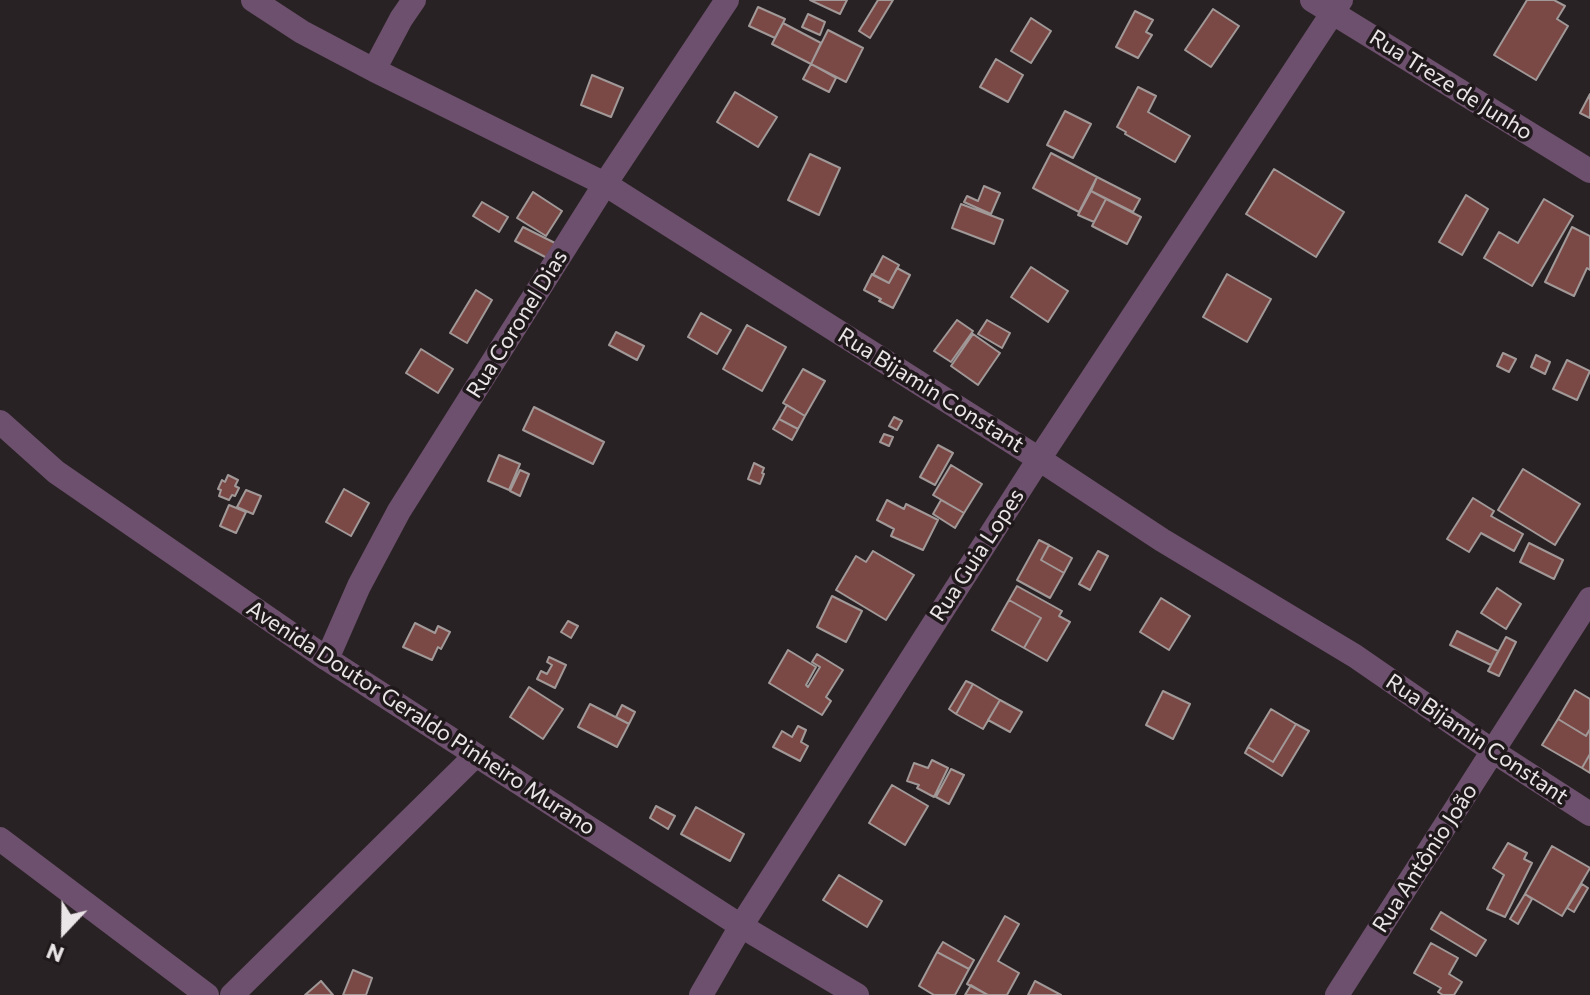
<!DOCTYPE html>
<html>
<head>
<meta charset="utf-8">
<style>
  body { margin:0 }
  #map { position:relative; width:1590px; height:995px; overflow:hidden; background:#292224; font-family:Commissioner,sans-serif }
  canvas { display:block }
  .north { position:absolute; left:24px; top:891px; width:80px; height:80px; -webkit-text-stroke:6px #1f191b; paint-order:stroke; rotate:202deg; font-size:22px; font-weight:700; line-height:32px; text-align:center; color:#eae5e6 }
  .north::after { content:''; display:block; margin:auto; width:28px; height:36px; background:#eae5e6; clip-path:polygon(50% 0,100% 100%,50% 72%,0 100%) }
</style>
</head>
<body>
<div id="map">
<canvas width="1590" height="995"></canvas>
<div class="north">N</div>
</div>
<script>
const c = document.querySelector('canvas').getContext('2d');
c.lineJoin = 'round';
function fillPath(path, color) { c.fillStyle = color; c.fill(path, 'evenodd'); }
const toPath = rows => new Path2D(rows.map(r => 'M' + r).join(''));
function stroke(path, color, width, dash) { c.strokeStyle = color; c.lineWidth = width; c.lineCap = dash ? 'butt' : 'round'; c.setLineDash(dash || []); c.stroke(path); }
function drawText(font, color, halo, rows, align = 'center') {
  c.font = font + ' Commissioner,sans-serif'; c.lineWidth = 7; c.setLineDash([]); c.textBaseline = 'middle'; c.strokeStyle = halo; c.fillStyle = color; for (const [text, x, y, turn = 0] of rows) {
    c.save(); c.translate(x, y); c.rotate((+turn || 0) * Math.PI / 180); c.textAlign = isNaN(turn) ? turn : align; if (halo) c.strokeText(text, 0, 0); c.fillText(text, 0, 0); c.restore();
  }
}
const building = toPath([
  [810,0,847,0,840,14,810,0],
  [878,0,893,0,870,38,859,31,878,0],
  [1527,0,1554,0,1565,6,1557,19,1568,26,1536,80,1494,55,1527,0],
  [758,7,785,19,775,38,749,26,758,7],
  [1213,9,1239,26,1211,67,1185,50,1213,9],
  [1135,11,1153,20,1146,32,1152,35,1138,58,1116,47,1135,11],
  [808,14,825,22,820,35,802,27,808,14],
  [1031,18,1051,31,1031,63,1011,51,1031,18],
  [783,23,821,43,811,64,772,44,783,23],
  [828,30,863,48,846,82,811,64,828,30],
  [996,59,1023,75,1008,102,980,87,996,59],
  [811,64,836,78,829,92,803,79,811,64],
  [592,75,623,88,611,117,581,105,592,75],
  [1138,87,1156,96,1148,112,1190,136,1175,162,1125,134,1126,132,1117,127,1138,87],
  [735,92,777,117,758,147,717,122,735,92],
  [1590,94,1590,118,1580,113,1590,94],
  [1065,111,1091,124,1073,158,1047,145,1065,111],
  [1051,153,1097,177,1079,212,1033,188,1051,153],
  [810,154,840,168,819,215,788,200,810,154],
  [1274,169,1344,212,1316,257,1246,214,1274,169],
  [1097,177,1140,199,1133,212,1091,191,1097,177],
  [984,186,1000,193,991,214,964,202,967,196,978,201,984,186],
  [1091,191,1106,199,1094,222,1078,215,1091,191],
  [533,192,562,211,546,236,517,218,533,192],
  [1466,195,1488,209,1462,255,1439,242,1466,195],
  [1106,199,1141,217,1127,244,1092,226,1106,199],
  [1544,199,1573,216,1532,286,1484,258,1499,232,1518,243,1544,199],
  [482,202,508,217,499,232,473,216,482,202],
  [961,204,1003,220,994,244,952,228,961,204],
  [523,227,555,243,547,258,515,241,523,227],
  [1572,227,1590,236,1590,270,1587,268,1574,296,1545,282,1572,227],
  [883,256,899,265,889,283,873,275,883,256],
  [1031,267,1068,291,1048,322,1011,297,1031,267],
  [897,268,910,275,893,308,879,301,881,299,864,290,872,274,889,283,897,268],
  [1227,274,1271,299,1247,342,1203,317,1227,274],
  [476,290,492,300,467,343,450,333,476,290],
  [701,313,731,330,717,354,688,337,701,313],
  [957,320,973,331,951,362,934,351,957,320],
  [987,320,1010,333,1002,348,978,334,987,320],
  [747,325,786,347,762,391,723,369,747,325],
  [616,332,644,346,637,360,609,345,616,332],
  [973,334,1000,353,978,385,951,366,973,334],
  [421,349,453,369,438,393,406,373,421,349],
  [1503,353,1516,359,1509,372,1497,366,1503,353],
  [1536,355,1550,362,1545,374,1531,367,1536,355],
  [1567,360,1590,371,1577,400,1553,389,1567,360],
  [803,369,825,381,805,416,783,403,803,369],
  [787,405,805,416,798,429,779,419,787,405],
  [534,407,604,442,593,464,523,430,534,407],
  [894,417,902,421,897,430,889,426,894,417],
  [779,419,798,429,792,440,773,429,779,419],
  [884,434,893,437,889,446,880,442,884,434],
  [938,445,953,453,935,485,920,477,938,445],
  [499,455,520,464,509,490,488,481,499,455],
  [754,463,764,468,762,473,764,474,760,484,748,479,754,463],
  [951,465,982,484,964,513,933,495,951,465],
  [1523,469,1580,504,1555,545,1498,510,1523,469],
  [520,470,529,474,520,496,510,491,520,470],
  [228,475,238,480,235,486,239,488,235,496,232,495,229,500,219,496,221,490,218,489,222,480,225,482,228,475],
  [344,489,369,503,351,536,326,522,344,489],
  [246,490,261,496,253,514,237,507,246,490],
  [1473,498,1494,511,1491,516,1523,534,1514,551,1481,533,1469,552,1447,539,1473,498],
  [887,500,904,509,906,504,938,520,923,550,891,536,894,529,877,520,887,500],
  [941,500,964,513,955,528,933,514,941,500],
  [229,505,246,512,236,533,220,526,229,505],
  [1039,540,1049,545,1041,560,1064,573,1050,598,1017,580,1039,540],
  [1529,543,1563,560,1554,579,1520,562,1529,543],
  [1049,545,1072,558,1064,573,1041,560,1049,545],
  [873,551,914,575,886,620,836,590,856,556,866,562,873,551],
  [1098,551,1108,556,1090,590,1079,584,1098,551],
  [1017,586,1062,611,1059,616,1070,622,1047,661,1024,648,1041,618,1009,600,1017,586],
  [1497,588,1521,604,1506,629,1481,613,1497,588],
  [832,596,862,611,846,642,817,627,832,596],
  [1161,598,1190,616,1169,650,1140,632,1161,598],
  [1009,600,1041,618,1024,648,992,630,1009,600],
  [568,621,578,626,571,638,561,632,568,621],
  [415,623,435,633,438,626,450,632,441,649,438,647,432,660,403,647,415,623],
  [1457,631,1498,651,1491,665,1450,645,1457,631],
  [1506,637,1516,642,1499,676,1488,671,1506,637],
  [788,650,816,667,806,685,808,687,820,667,812,662,817,654,843,670,826,697,831,701,822,715,769,683,788,650],
  [549,657,566,665,555,688,537,679,541,671,547,674,552,665,547,662,549,657],
  [966,681,973,684,956,714,949,709,966,681],
  [973,684,1000,700,983,729,956,714,973,684],
  [529,687,563,709,543,739,510,717,529,687],
  [1575,690,1590,699,1590,729,1586,736,1558,719,1575,690],
  [1163,691,1190,704,1173,739,1146,725,1163,691],
  [1000,700,1022,712,1010,732,988,720,1000,700],
  [590,704,629,724,617,747,578,727,590,704],
  [622,705,635,712,629,724,616,717,622,705],
  [1271,709,1296,724,1273,762,1248,747,1271,709],
  [1558,719,1586,736,1590,729,1590,754,1582,768,1542,745,1558,719],
  [1296,724,1309,731,1282,776,1245,753,1248,747,1273,762,1296,724],
  [798,726,806,730,801,742,808,746,800,761,773,747,782,731,792,737,798,726],
  [1590,754,1590,773,1582,768,1590,754],
  [932,760,948,768,934,797,917,788,919,785,907,781,914,763,928,768,932,760],
  [951,769,964,775,949,804,936,797,951,769],
  [892,785,928,806,905,845,869,823,892,785],
  [656,806,675,816,668,829,650,818,656,806],
  [696,807,744,834,730,861,681,834,696,807],
  [1508,843,1527,853,1524,859,1532,863,1505,917,1487,909,1504,875,1493,868,1508,843],
  [1552,846,1590,868,1562,916,1525,894,1552,846],
  [839,875,882,901,867,927,823,900,839,875],
  [1582,884,1588,888,1574,912,1567,908,1582,884],
  [1525,894,1532,899,1518,924,1510,919,1525,894],
  [1441,912,1486,940,1476,956,1431,929,1441,912],
  [1005,916,1019,924,998,961,1019,973,1007,995,988,995,967,984,1005,916],
  [943,942,974,960,969,969,937,952,943,942],
  [1431,943,1458,958,1449,974,1462,982,1454,995,1443,995,1438,992,1441,988,1414,973,1431,943],
  [937,952,969,969,955,995,934,995,919,986,937,952],
  [353,970,372,978,366,995,343,995,353,970],
  [321,981,333,995,305,995,321,981],
  [1035,981,1061,995,1028,995,1035,981],
  [971,985,988,995,965,995,971,985]
]);
fillPath(building, '#7a4845');
stroke(building, '#a19898', 2);
stroke(toPath([
  [253,0,302,32,374,70,605,184,1039,459,1162,540,1355,656,1494,752,1590,814],
  [1312,0,1590,171],
  [374,70,401,19,414,0],
  [0,422,56,472,327,659,741,926,857,995],
  [327,659,359,586,399,511,605,184,727,0],
  [0,839,207,995],
  [232,995,475,756],
  [701,995,741,926,1039,459,1341,0],
  [1337,995,1590,599]
]), '#6d506d', 24);
drawText('22px', '#eae5e6', '#1f191b', [
  ["Rua Treze de Junho",1451,85,32],
  ["Rua Coronel Dias",517,324,-58],
  ["Rua Bijamin Constant",931,390,32],
  ["Rua Guia Lopes",977,555,-57],
  ["Avenida Doutor Geraldo Pinheiro Murano",421,718,33],
  ["Rua Bijamin Constant",1477,739,34],
  ["Rua Antônio João",1425,858,-57]
]);
</script>
</body>
</html>
